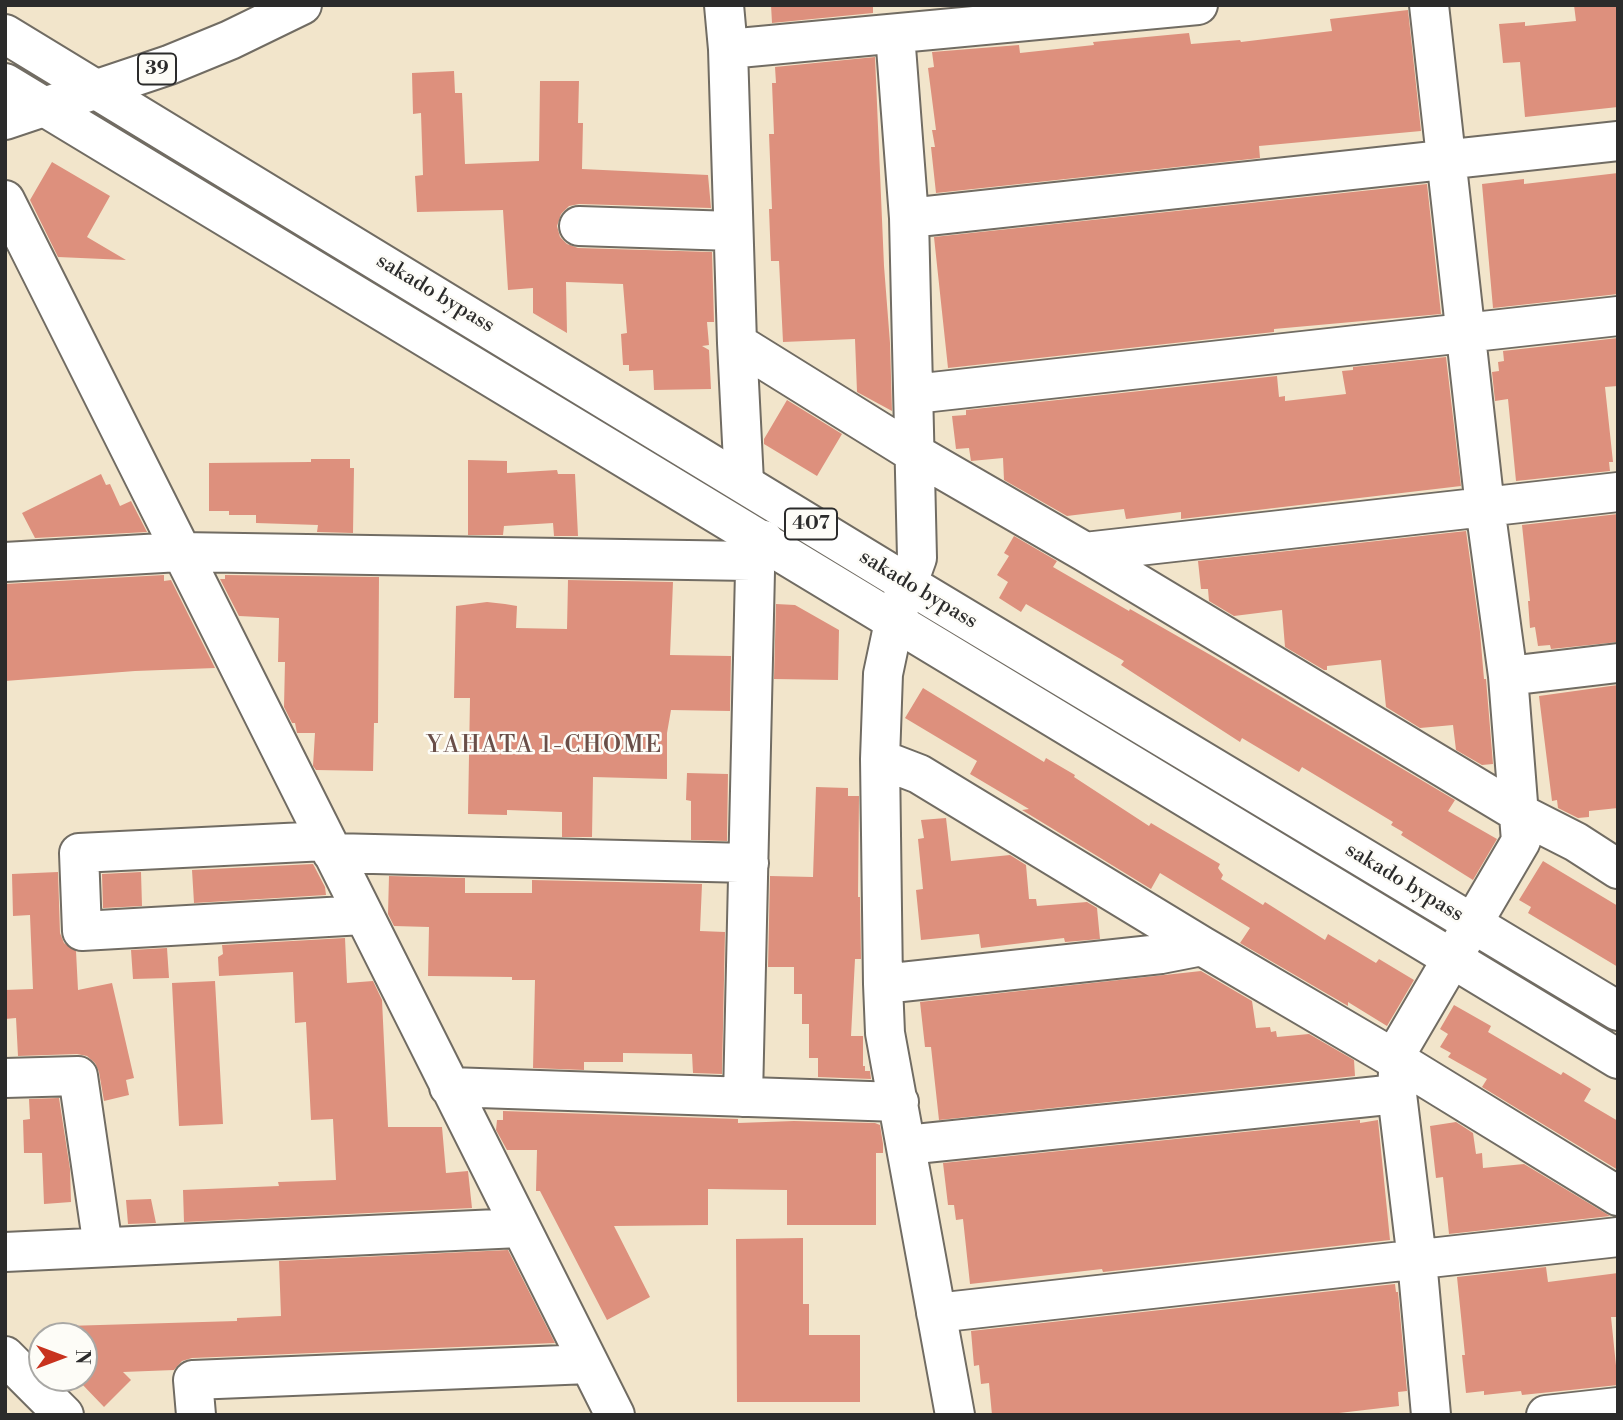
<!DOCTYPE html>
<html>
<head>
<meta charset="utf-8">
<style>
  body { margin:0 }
  #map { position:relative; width:1623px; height:1420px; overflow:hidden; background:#f2e5cb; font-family:"Libre Bodoni",serif }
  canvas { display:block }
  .frame { position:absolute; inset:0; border:7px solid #2b2b2b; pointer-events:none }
  .north { position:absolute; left:28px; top:1322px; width:70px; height:70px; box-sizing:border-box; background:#fdfcf7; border:2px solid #a9a8a5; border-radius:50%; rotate:90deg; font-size:19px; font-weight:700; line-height:28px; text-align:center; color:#2b2b2b }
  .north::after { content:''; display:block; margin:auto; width:24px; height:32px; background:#c8321e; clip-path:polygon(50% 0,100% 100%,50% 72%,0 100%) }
</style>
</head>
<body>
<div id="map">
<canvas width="1623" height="1420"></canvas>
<div class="frame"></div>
<div class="north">N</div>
</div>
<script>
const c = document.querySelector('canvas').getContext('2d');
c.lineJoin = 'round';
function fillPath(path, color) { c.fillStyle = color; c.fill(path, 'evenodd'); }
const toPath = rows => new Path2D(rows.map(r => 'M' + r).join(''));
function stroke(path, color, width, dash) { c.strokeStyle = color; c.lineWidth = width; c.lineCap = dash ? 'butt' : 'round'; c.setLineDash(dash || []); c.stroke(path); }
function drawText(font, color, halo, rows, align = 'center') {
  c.font = font + ' "Libre Bodoni",serif'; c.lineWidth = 5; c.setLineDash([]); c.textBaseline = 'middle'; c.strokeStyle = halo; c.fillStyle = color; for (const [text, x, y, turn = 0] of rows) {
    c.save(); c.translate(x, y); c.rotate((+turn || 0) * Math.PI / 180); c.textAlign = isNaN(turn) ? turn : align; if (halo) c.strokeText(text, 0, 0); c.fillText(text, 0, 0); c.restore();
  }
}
fillPath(toPath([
  [771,5,873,5,873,13,772,23],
  [1574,5,1618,5,1618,107,1525,117,1520,62,1503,63,1499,24,1525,22,1525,26,1576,21],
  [1408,10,1421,131,1259,146,1260,158,936,193,931,147,935,147,932,130,936,130,928,68,934,67,932,52,1019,45,1020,53,1094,45,1093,42,1189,33,1191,44,1240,40,1241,42,1332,31,1330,19],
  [875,57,884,266,890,343,892,411,857,392,855,339,783,342,779,261,771,261,769,209,772,209,769,134,774,134,772,83,776,83,775,67],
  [454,71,455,93,462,93,465,164,539,161,540,81,579,81,578,123,583,123,582,169,708,175,711,208,579,204,569,206,561,214,557,226,560,237,567,244,578,248,712,252,714,322,707,322,709,345,702,346,709,350,711,389,654,390,653,370,629,371,629,365,623,365,621,334,627,333,623,284,566,282,567,333,533,313,533,288,508,290,503,210,417,212,415,176,423,175,421,113,413,114,412,73],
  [52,162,110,196,87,237,126,260,58,257,30,200],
  [1618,173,1618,294,1493,308,1482,184,1524,179,1524,184],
  [1427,184,1441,314,1274,329,1274,332,948,368,934,237],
  [1618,338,1618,386,1605,387,1613,462,1609,462,1610,471,1516,481,1508,399,1495,401,1492,372,1499,371,1498,362,1504,361,1503,351],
  [1446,357,1461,486,1181,519,1181,512,1126,519,1124,509,1067,516,1004,480,1003,458,971,461,969,448,956,449,952,416,966,415,966,410,1277,376,1279,397,1285,396,1285,401,1346,394,1342,371,1353,370,1353,367],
  [787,400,842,434,817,476,764,444,764,439],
  [311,459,350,459,350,468,354,468,353,533,317,532,318,525,256,523,256,515,229,515,229,511,209,511,209,463,311,462],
  [468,460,507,461,507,473,557,470,558,474,575,474,578,536,554,536,553,523,504,526,503,535,468,535],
  [101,474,106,485,110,484,120,506,131,501,147,532,35,538,22,513],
  [1618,514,1618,642,1551,649,1550,645,1538,646,1535,627,1530,628,1528,601,1530,601,1522,525],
  [1466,531,1480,632,1484,679,1486,679,1493,764,1482,765,1456,750,1453,725,1420,728,1386,707,1381,660,1327,666,1327,670,1324,670,1285,647,1282,610,1234,616,1209,601,1208,589,1201,589,1198,561],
  [1014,536,1057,561,1053,567,1129,611,1130,609,1214,657,1455,800,1448,811,1497,839,1473,880,1401,835,1403,832,1391,825,1393,822,1302,767,1299,772,1242,738,1240,742,1121,665,1124,661,1026,604,1021,612,999,598,1008,582,997,575,1009,556,1004,553],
  [164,575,164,581,171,580,215,668,135,671,5,681,5,584],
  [225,575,379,577,378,723,374,723,373,771,316,770,313,766,315,733,297,733,295,723,292,723,284,707,285,662,278,662,279,618,239,616,220,579,225,579],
  [568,580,673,582,670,655,731,656,730,711,671,710,667,733,667,779,593,777,592,837,562,837,562,812,507,810,507,815,468,814,470,698,454,698,456,606,487,602,505,604,517,606,516,628,567,629],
  [776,604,795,605,839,630,838,680,774,679],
  [1618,685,1618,808,1589,811,1589,817,1578,818,1558,808,1557,800,1552,801,1539,696],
  [923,688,1044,762,1046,758,1075,775,1074,777,1149,826,1151,823,1220,864,1218,868,1223,875,1221,879,1263,905,1265,902,1325,940,1328,934,1376,963,1379,959,1414,980,1387,1026,1348,1002,1348,1006,1240,943,1250,928,1160,873,1151,889,1022,810,1029,809,970,774,977,761,905,718],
  [687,773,728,774,727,841,691,840,691,801,686,800],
  [816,787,848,788,848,796,859,796,858,897,860,897,861,959,855,959,851,1036,863,1036,863,1066,865,1066,865,1071,870,1071,871,1079,818,1077,818,1058,809,1058,809,1024,802,1024,802,994,794,994,794,967,768,967,770,876,813,877],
  [946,818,951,861,1010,855,1026,865,1029,899,1036,899,1037,906,1087,902,1097,908,1100,939,1065,942,1064,938,981,948,979,934,921,940,916,890,923,889,918,839,924,838,921,820],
  [1543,861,1618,906,1618,967,1528,913,1531,907,1519,900],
  [313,864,325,887,326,895,194,903,192,870],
  [58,872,60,933,64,943,76,951,78,990,112,983,134,1078,126,1080,129,1095,104,1101,99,1072,95,1063,87,1056,77,1054,18,1056,16,1018,5,1019,5,990,33,989,30,915,13,916,12,874],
  [141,872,142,906,103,908,102,874],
  [389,876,465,878,465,893,532,893,532,880,702,884,700,931,725,932,722,1074,693,1073,692,1054,623,1053,623,1062,584,1062,584,1070,533,1068,535,980,512,980,512,977,428,976,429,927,394,926,388,914],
  [345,938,347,983,373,981,382,1000,388,1127,442,1127,446,1173,468,1171,472,1208,184,1222,183,1190,279,1186,278,1182,336,1180,333,1119,311,1120,306,1022,295,1023,293,972,219,976,218,957,223,954,222,945],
  [167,948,169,978,133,979,131,950],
  [1201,971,1252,1001,1256,1028,1270,1027,1271,1032,1276,1031,1277,1037,1309,1034,1354,1060,1355,1076,939,1120,931,1047,925,1047,920,1002],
  [215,981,223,1124,179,1126,172,983],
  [1454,1005,1491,1026,1488,1032,1561,1075,1563,1072,1591,1089,1584,1101,1618,1121,1618,1170,1482,1087,1487,1079,1448,1057,1451,1053,1440,1047,1448,1034,1440,1029],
  [59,1098,70,1169,71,1202,44,1204,42,1153,24,1153,23,1120,30,1119,29,1099],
  [503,1111,738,1119,738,1123,794,1121,875,1123,880,1125,883,1144,883,1153,876,1153,876,1225,787,1225,787,1190,708,1189,708,1225,614,1226,650,1297,607,1320,540,1191,536,1191,537,1150,507,1150,496,1130,497,1120,503,1120],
  [1360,1120,1360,1123,1378,1120,1390,1240,1103,1272,1102,1269,970,1284,963,1219,956,1220,954,1205,948,1205,943,1163],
  [1456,1122,1473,1133,1476,1154,1482,1153,1483,1168,1524,1164,1610,1216,1449,1234,1443,1177,1436,1178,1430,1126],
  [151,1199,156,1223,128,1224,126,1200],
  [803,1238,803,1304,809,1304,809,1335,860,1335,860,1402,737,1402,736,1239],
  [508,1250,555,1343,192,1358,182,1361,174,1370,123,1372,131,1380,104,1407,80,1382,71,1391,68,1388,67,1378,84,1378,84,1336,66,1336,66,1326,237,1321,237,1318,281,1316,279,1261],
  [1546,1267,1548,1282,1618,1273,1618,1317,1611,1317,1618,1385,1522,1395,1521,1391,1484,1395,1484,1391,1466,1393,1462,1355,1465,1355,1457,1277],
  [1395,1284,1396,1292,1398,1292,1407,1391,1398,1392,1399,1406,1339,1413,1340,1415,992,1415,989,1383,981,1384,979,1365,974,1366,971,1331]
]), '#dd907d');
const minor = toPath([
  [724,5,728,49,737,343,914,453,1085,552,1519,813,1576,842,1618,869],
  [1429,5,1485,507,1508,676,1521,841,1399,1049,1397,1094,1417,1260,1431,1415],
  [895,34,909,218,917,558,894,622,883,674,880,759,883,984,885,1033,955,1415],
  [728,49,1198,5],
  [5,200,615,1415],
  [909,218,1618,141],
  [579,226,733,231],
  [737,343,744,482],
  [914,394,1618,316],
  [1085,552,1618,492],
  [5,562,180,552,751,561,764,540],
  [1508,676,1618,663],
  [880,759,919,774,1202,946,1398,1061,1618,1196],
  [326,841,79,853,82,931,363,915],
  [332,853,749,863],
  [883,984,1161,954,1202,946],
  [5,1078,78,1076,103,1247],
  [449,1087,899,1102],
  [743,1097,755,571,751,561],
  [906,1145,1397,1094],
  [5,1252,519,1228],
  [936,1313,1618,1237],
  [5,1356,64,1415],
  [196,1415,193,1380,589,1364],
  [1546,1415,1618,1407]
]);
const major = toPath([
  [5,120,169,65,230,40,302,5]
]);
const highway = toPath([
  [5,34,908,584,1618,1011],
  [5,83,1618,1059]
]);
stroke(minor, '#716c63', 42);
stroke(major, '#716c63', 42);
stroke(highway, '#716c63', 42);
stroke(minor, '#fff', 38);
stroke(major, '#fff', 38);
stroke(highway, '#fff', 38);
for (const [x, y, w] of [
  [157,69,38],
  [811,524,52]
]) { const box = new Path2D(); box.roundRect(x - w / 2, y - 15.5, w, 31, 5); c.fillStyle = '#fdfcf7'; c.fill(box); stroke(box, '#2b2b2b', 2); }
drawText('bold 19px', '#2b2b2b', null, [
  ["39",157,69],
  ["407",811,524]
]);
drawText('21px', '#2b2b2b', '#fdfcf7', [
  ["sakado bypass",435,294,31],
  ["sakado bypass",918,590,31],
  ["sakado bypass",1404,883,31]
]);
c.letterSpacing = '2px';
drawText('23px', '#694e48', '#fdfcf7', [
  ["YAHATA 1-CHOME",545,746]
]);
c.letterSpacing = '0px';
</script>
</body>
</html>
